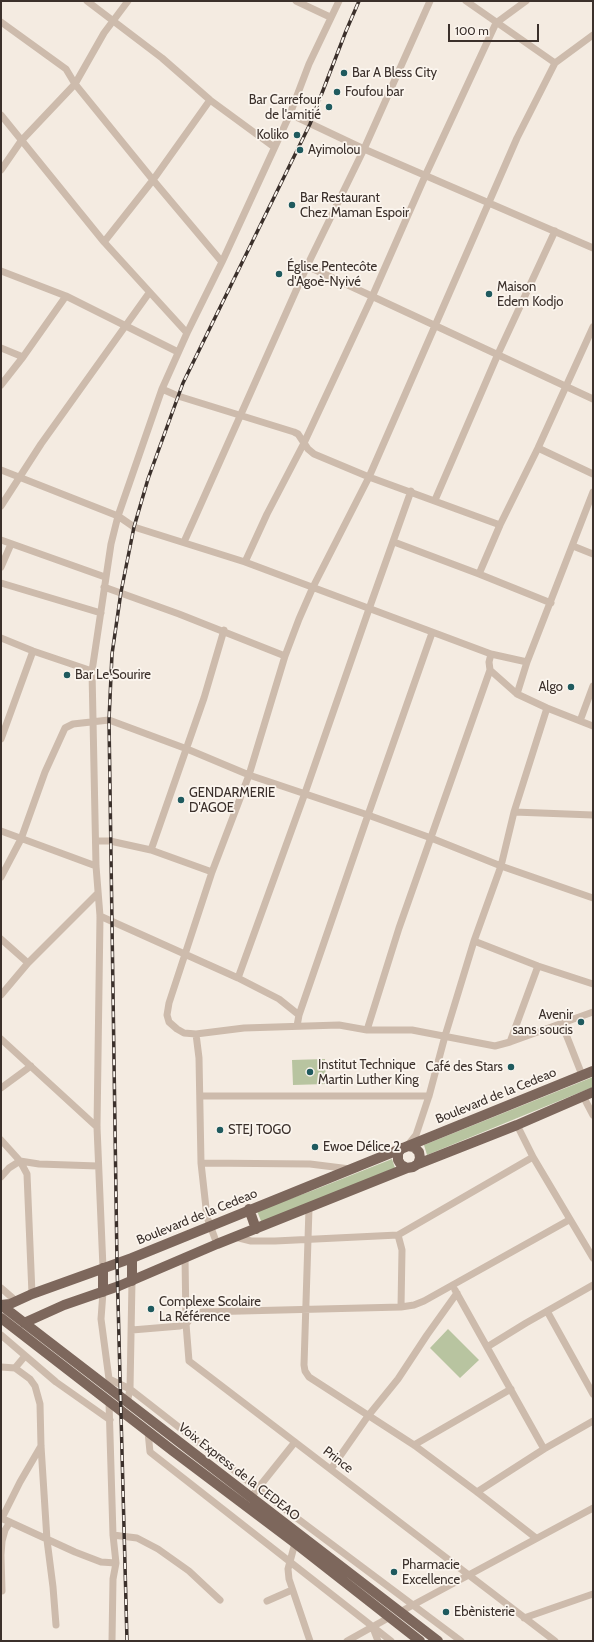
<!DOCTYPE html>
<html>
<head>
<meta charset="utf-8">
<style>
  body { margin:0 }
  #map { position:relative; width:594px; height:1642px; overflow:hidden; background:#f4ebe1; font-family:Cabin,sans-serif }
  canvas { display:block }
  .frame { position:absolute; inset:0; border:2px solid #3b302b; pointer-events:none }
  .scale { position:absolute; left:448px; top:24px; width:91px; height:18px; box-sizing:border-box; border:2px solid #3b302b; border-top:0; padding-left:5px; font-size:12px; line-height:14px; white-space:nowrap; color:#3b302b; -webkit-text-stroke:3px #fbf5ee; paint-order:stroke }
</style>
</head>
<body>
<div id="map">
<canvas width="594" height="1642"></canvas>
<div class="frame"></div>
<div class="scale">100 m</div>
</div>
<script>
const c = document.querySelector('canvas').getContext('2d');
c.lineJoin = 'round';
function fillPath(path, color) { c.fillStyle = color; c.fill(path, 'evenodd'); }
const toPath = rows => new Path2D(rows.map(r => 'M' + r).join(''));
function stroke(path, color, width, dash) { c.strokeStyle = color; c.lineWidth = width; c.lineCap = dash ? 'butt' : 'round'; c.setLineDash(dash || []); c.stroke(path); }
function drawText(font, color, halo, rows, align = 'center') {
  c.font = font + ' Cabin,sans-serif'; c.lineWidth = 3.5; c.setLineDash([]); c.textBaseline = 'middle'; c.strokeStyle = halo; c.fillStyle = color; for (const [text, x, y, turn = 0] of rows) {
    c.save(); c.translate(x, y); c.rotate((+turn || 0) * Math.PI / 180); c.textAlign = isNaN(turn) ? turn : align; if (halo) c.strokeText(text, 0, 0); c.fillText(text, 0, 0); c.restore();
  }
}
fillPath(toPath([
  [325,1059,326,1084,293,1085,292,1060],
  [593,1077,593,1087,427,1155,424,1145],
  [392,1159,395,1168,261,1222,261,1221,257,1211,314,1190],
  [448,1329,479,1360,460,1378,430,1348]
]), '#b8c4a0');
stroke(toPath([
  [87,1,162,58,210,100,274,147],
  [296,1,330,17],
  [1,22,66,69,75,84,153,180,222,262],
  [555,63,593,35],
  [290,114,364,149,593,248],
  [1,115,104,242,187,333],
  [1,170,21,141,75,84,104,33,128,1],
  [104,242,153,180,210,100],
  [307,266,593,399],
  [1,271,66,296,178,352],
  [1,348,23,357,66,296],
  [1,385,23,357],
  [162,389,178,396,294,432,298,434,308,449,314,454,369,477,500,525],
  [538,448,593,474],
  [1,470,118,516,134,527,245,562,491,654,527,662],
  [435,500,498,354,555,231],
  [1,506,41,444,149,293],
  [1,540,105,577],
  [184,542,307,266,364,149,430,1],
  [394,542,479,574,551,603],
  [573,546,593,554],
  [245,562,267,514,304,443,372,297,426,174,496,23,526,1],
  [1,567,11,544],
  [479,574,500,525,538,448,593,327],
  [1,583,101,613],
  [104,587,179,614,285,656],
  [1,638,33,651,92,671],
  [491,654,489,662,490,670,517,694,547,708,593,726],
  [517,694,527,662,593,492],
  [580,721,593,686],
  [1,739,33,651],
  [514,812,593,815],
  [1,831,96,866],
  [96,841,110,841,151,850,212,872],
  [151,850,204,698,224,630],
  [1,877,21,839,45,772,65,728,73,724,109,720,187,749,249,775,368,815,431,838,501,866,593,898],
  [100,916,238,978,279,999,299,1015],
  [1,939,28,963],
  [474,941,538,966,593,984],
  [238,978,305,793,369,609,411,491],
  [1,995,28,963,97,894],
  [562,1024,582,1075],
  [297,1026,299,1015,368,815,432,633],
  [367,1030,399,928,490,670],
  [196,1034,244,1028,339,1025,367,1030,412,1030,495,1046,510,1042,593,1012],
  [1,1039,97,1127],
  [510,1042,538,966],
  [1,1088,31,1066],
  [201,1096,429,1096],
  [583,1096,593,1115],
  [517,1125,533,1157,593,1258],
  [1,1140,20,1161,27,1174,32,1294],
  [408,1145,416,1135,429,1096,445,1036,474,941,501,866,514,812,547,708],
  [201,1163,310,1164,350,1169],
  [1,1177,9,1168,20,1161,39,1164,98,1166],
  [309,1208,304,1365,305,1371,309,1377,414,1445,477,1492,536,1538],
  [398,1235,402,1250,401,1307],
  [235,1237,251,1241,275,1241,398,1235,533,1157],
  [217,1244,207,1217,201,1163,199,1058,196,1034,184,1033,177,1029,169,1022,167,1015,169,1003,212,872,249,775,285,656,299,619,313,587,369,477,517,138,555,63,466,1],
  [185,1257,186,1324,189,1361,555,1641],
  [103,1268,97,1127,100,916,96,866,92,671,111,544,118,516,162,389,187,333,222,262,290,114,309,64,339,1],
  [1,1288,16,1301],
  [455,1290,544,1449],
  [103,1292,101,1319,109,1379,130,1389,258,1489,461,1641],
  [547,1311,593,1394],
  [132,1330,180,1326,186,1324,191,1318,202,1312,401,1307,414,1305,424,1301,569,1220],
  [1,1335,56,1382,110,1420],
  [487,1347,526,1323,593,1285],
  [1,1367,15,1368,25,1356],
  [15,1368,30,1379,35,1386,40,1404,41,1446,47,1540,53,1587,56,1625],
  [109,1402,113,1535,116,1563,113,1579,112,1641],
  [127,1403,130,1389,132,1281],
  [148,1432,150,1452,391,1641],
  [414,1445,511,1389],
  [331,1469,368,1416,398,1379,427,1335,457,1293],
  [477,1492,544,1449,593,1421],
  [251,1497,295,1442],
  [1,1518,75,1552,101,1562,116,1563],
  [2,1518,20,1482,41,1446],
  [113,1535,137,1538,158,1549,189,1571,220,1600],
  [295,1543,288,1569,289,1579,310,1641],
  [2,1591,1,1555,2,1541,5,1530,10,1522],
  [267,1601,292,1590],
  [400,1612,593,1508],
  [524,1618,593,1594],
  [373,1628,378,1641],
  [347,1641,390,1617]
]), '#cdbbac', 7);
stroke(toPath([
  [408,1146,414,1147,419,1152,420,1158,418,1164],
  [402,1148,398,1153,398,1160,401,1165,407,1168],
  [249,1209,256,1229],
  [103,1268,103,1292],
  [132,1281,132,1258],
  [1,1305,10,1304,32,1294,132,1258,593,1071],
  [1,1305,438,1641],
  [1,1318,173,1451,295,1543,420,1641],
  [24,1323,64,1305,119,1286,217,1244,407,1168,413,1167,418,1164,517,1125,593,1092]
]), '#7d675c', 10);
const rail = toPath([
  [127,1641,117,1263,109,720,112,654,121,592,134,527,148,479,183,383,310,124,346,31,359,1]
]);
stroke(rail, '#3b302b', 3.5);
stroke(rail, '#fbf5ee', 2, [6]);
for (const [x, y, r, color] of [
  [344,73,4,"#1f5a5e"],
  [337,92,4,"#1f5a5e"],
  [329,107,4,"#1f5a5e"],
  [297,135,4,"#1f5a5e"],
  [300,150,4,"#1f5a5e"],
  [292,205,4,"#1f5a5e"],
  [279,274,4,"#1f5a5e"],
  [489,294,4,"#1f5a5e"],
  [67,675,4,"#1f5a5e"],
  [571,687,4,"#1f5a5e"],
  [181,800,4,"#1f5a5e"],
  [581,1022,4,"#1f5a5e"],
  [511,1067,4,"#1f5a5e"],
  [310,1072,4,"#1f5a5e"],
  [220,1130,4,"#1f5a5e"],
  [315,1147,4,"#1f5a5e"],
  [151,1309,4,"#1f5a5e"],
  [394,1572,4,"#1f5a5e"],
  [446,1612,4,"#1f5a5e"]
]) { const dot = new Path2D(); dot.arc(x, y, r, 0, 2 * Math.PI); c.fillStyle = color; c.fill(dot); stroke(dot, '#fbf5ee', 1.5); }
drawText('13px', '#3b302b', '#fbf5ee', [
  ["Bar A Bless City",352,73],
  ["Foufou bar",345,92],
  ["Bar Carrefour",321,100,"right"],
  ["de l'amitié",321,115,"right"],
  ["Koliko",289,135,"right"],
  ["Ayimolou",308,150],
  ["Bar Restaurant",300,198],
  ["Chez Maman Espoir",300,213],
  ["Église Pentecôte",287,267],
  ["d'Agoè-Nyivé",287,282],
  ["Maison",497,287],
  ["Edem Kodjo",497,302],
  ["Bar Le Sourire",75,675],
  ["Algo",563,687,"right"],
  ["GENDARMERIE",189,793],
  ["D'AGOE",189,808],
  ["Avenir",573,1015,"right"],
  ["sans soucis",573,1030,"right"],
  ["Institut Technique",318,1065],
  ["Martin Luther King",318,1080],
  ["Café des Stars",503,1067,"right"],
  ["STEJ TOGO",228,1130],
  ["Ewoe Délice 2",323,1147],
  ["Complexe Scolaire",159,1302],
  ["La Référence",159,1317],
  ["Pharmacie",402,1565],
  ["Excellence",402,1580],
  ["Ebènisterie",454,1612]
], 'left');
drawText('13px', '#3b302b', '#fbf5ee', [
  ["Boulevard de la Cedeao",496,1096,-22],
  ["Boulevard de la Cedeao",197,1217,-22],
  ["Prince",338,1460,38],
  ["Voix Express de la CEDEAO",239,1472,38]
]);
</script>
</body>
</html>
